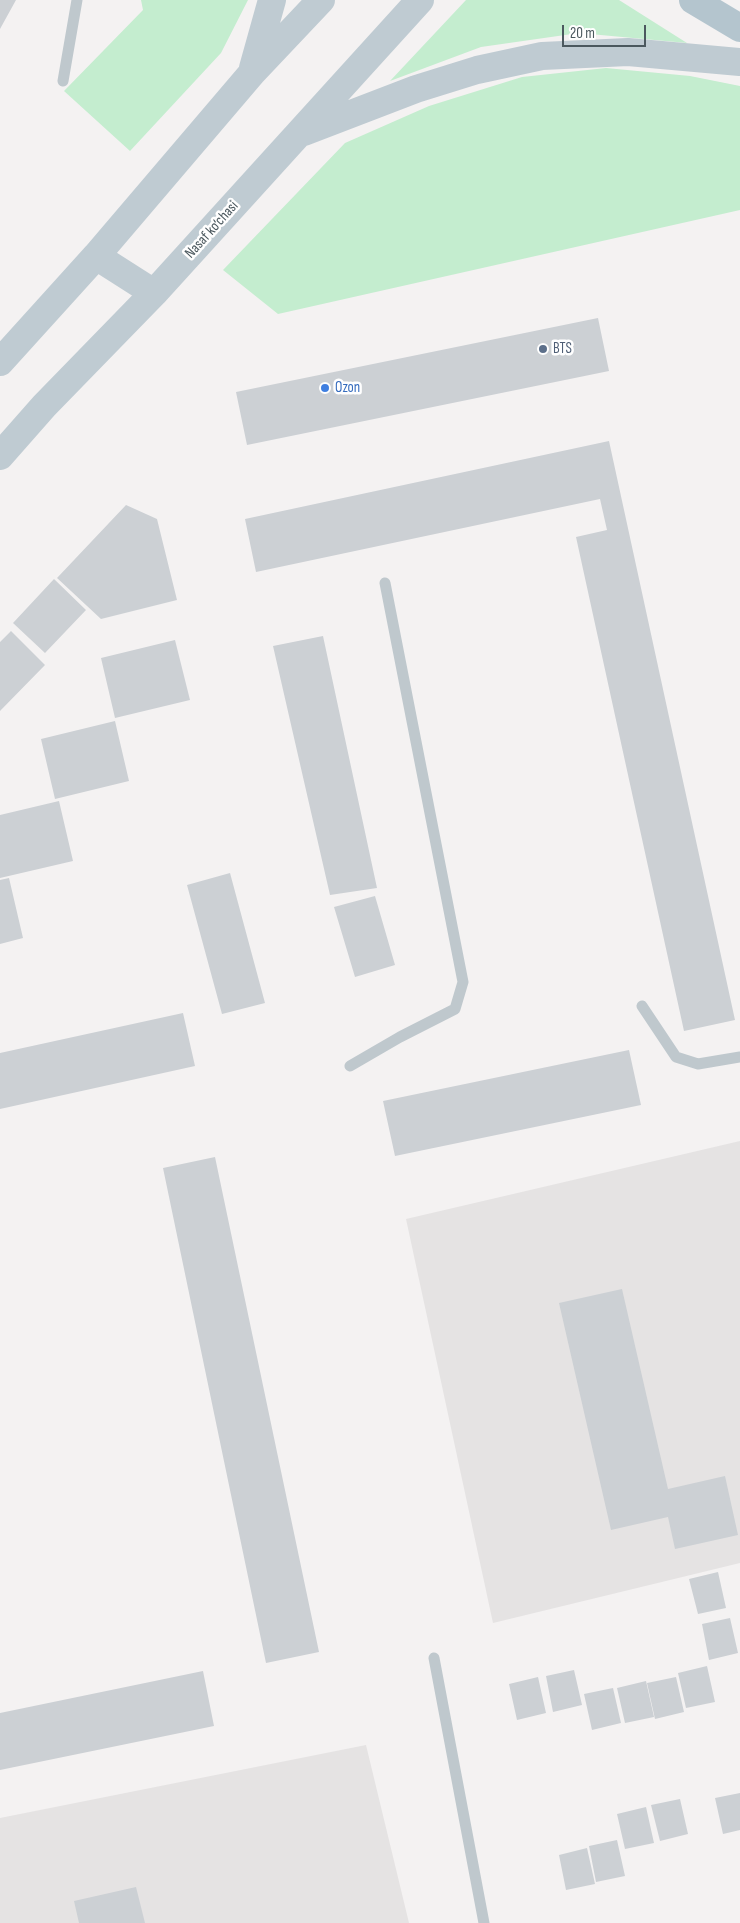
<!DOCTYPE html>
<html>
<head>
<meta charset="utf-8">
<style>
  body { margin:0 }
  #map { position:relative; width:740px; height:1923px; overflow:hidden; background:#f4f2f2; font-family:"Sofia Sans Condensed",sans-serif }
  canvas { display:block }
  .scale { position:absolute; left:562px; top:25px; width:84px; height:22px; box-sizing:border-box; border:2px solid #4b585e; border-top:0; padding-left:6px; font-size:15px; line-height:18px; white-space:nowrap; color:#4b585e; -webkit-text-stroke:4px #fff; paint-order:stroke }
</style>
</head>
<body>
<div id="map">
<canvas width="740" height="1923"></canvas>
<div class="scale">20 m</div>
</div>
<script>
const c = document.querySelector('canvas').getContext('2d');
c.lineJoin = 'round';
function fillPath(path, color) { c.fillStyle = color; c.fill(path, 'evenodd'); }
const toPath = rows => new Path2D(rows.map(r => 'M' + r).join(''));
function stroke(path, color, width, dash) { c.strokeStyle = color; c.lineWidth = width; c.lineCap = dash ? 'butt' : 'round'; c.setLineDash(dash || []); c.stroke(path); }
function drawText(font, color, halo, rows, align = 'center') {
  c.font = font + ' "Sofia Sans Condensed",sans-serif'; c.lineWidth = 5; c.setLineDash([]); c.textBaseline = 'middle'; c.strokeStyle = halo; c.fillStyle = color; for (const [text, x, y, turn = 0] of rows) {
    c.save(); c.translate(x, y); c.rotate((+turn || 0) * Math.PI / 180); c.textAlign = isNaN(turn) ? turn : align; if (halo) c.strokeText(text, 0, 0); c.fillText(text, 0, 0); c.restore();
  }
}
fillPath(toPath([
  [740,1141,740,1563,493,1623,406,1219],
  [366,1745,409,1923,0,1923,0,1818]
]), '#e5e3e3');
fillPath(toPath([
  [141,0,248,0,221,53,130,151,64,91,143,10],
  [466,0,619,0,687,43,579,33,481,47,390,81],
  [606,68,690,76,740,86,740,210,278,314,223,270,345,143,429,106,522,77]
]), '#c4edcf');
fillPath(toPath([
  [0,0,16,0,0,29],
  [598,318,609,371,247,445,236,392],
  [609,441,735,1020,684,1031,576,537,607,530,600,499,256,572,245,519],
  [126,505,157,519,177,600,101,619,57,578],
  [54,579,86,610,45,653,13,623],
  [11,631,45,665,0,711,0,642],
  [323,636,377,888,330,895,273,646],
  [175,640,190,700,115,718,101,658],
  [115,721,129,781,55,799,41,739],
  [59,801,73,861,0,878,0,815],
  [230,873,265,1003,222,1014,187,885],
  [9,878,23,938,0,944,0,880],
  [375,896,395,965,355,977,334,907],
  [183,1013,195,1066,0,1109,0,1053],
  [629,1050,641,1105,395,1156,383,1101],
  [215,1157,319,1652,266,1663,163,1168],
  [622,1289,668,1489,725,1476,738,1535,675,1549,668,1517,611,1530,559,1303],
  [718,1572,726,1608,698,1614,689,1579],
  [730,1618,738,1653,709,1660,702,1624],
  [707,1666,715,1702,686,1708,678,1673],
  [574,1670,582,1705,553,1712,546,1676],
  [203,1671,214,1726,0,1770,0,1713],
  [538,1677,546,1713,517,1720,509,1684],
  [676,1677,684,1712,655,1719,647,1683],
  [646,1681,654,1717,625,1723,617,1688],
  [613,1688,621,1723,592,1730,584,1694],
  [740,1793,740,1830,723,1834,715,1798],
  [680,1799,688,1834,660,1841,651,1805],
  [646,1807,654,1843,625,1849,617,1814],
  [617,1840,625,1876,596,1882,589,1846],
  [587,1848,595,1884,566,1890,559,1855],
  [136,1887,145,1923,79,1923,74,1901]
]), '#ccd0d4');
stroke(toPath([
  [63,81,77,0],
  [642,1006,676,1057,698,1064,740,1057],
  [350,1066,400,1037,455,1009,463,982,385,583],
  [434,1658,484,1923]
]), '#bfc8cd', 11);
stroke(toPath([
  [253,68,272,0],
  [304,132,416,89,477,70,542,56,628,52,740,62],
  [96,256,154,293],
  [0,362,96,256,252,73,321,0],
  [0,456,44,406,154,293,420,0]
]), '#bfcbd2', 28);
stroke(toPath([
  [693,0,740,28]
]), '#b4c5ce', 28);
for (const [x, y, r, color] of [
  [543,349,5,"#5c6f8a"],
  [325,388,5,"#3f7fe0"]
]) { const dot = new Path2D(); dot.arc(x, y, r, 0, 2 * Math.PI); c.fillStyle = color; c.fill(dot); stroke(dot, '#fff', 2); }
drawText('15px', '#4b585e', '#fff', [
  ["Nasaf ko‘chasi",212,230,-48]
]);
drawText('15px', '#4e5e75', '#fff', [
  ["BTS",553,349]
], 'left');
drawText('15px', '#366cbe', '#fff', [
  ["Ozon",335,388]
], 'left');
</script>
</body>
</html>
